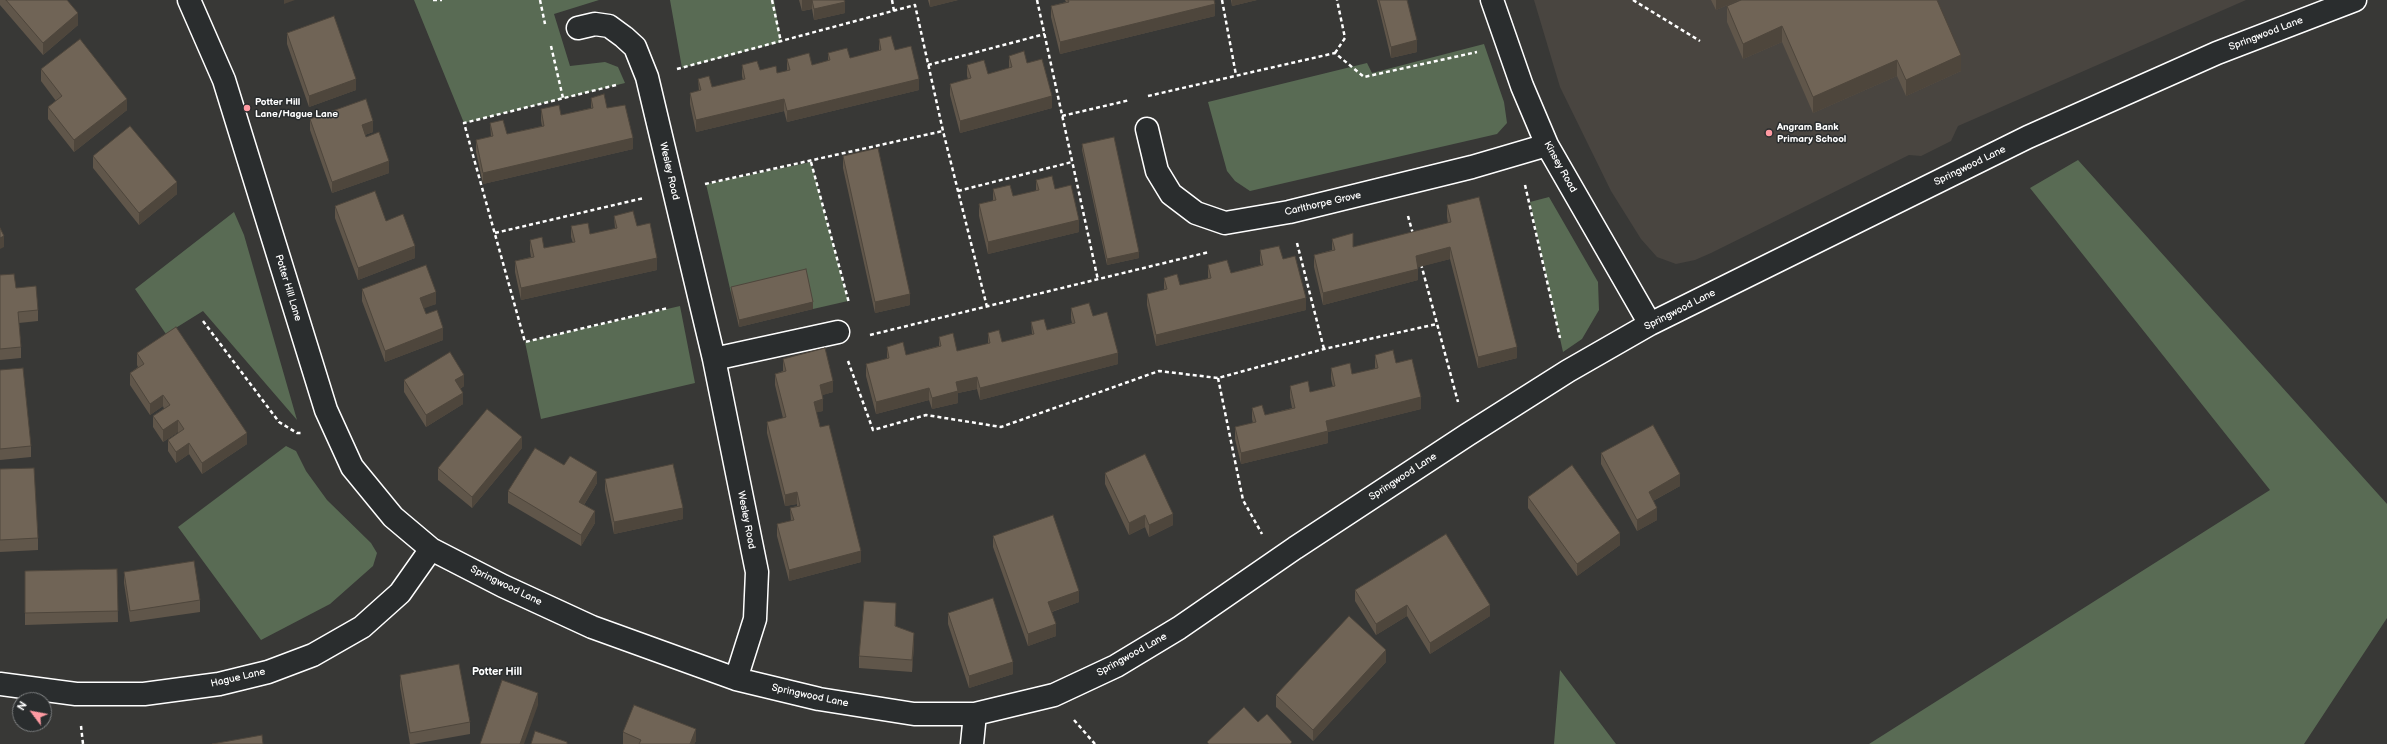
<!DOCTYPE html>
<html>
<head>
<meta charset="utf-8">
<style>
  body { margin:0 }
  #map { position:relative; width:2387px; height:744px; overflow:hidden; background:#383836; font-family:"Balsamiq Sans",sans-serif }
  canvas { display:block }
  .north { position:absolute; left:12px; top:692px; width:40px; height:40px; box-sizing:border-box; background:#2a2d2e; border:1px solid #7f8182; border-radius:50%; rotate:302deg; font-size:11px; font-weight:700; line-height:16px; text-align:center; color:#fff }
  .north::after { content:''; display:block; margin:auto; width:14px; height:18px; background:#ff9aa2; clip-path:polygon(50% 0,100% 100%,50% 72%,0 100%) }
</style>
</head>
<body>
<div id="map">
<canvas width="2387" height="744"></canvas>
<div class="north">N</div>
</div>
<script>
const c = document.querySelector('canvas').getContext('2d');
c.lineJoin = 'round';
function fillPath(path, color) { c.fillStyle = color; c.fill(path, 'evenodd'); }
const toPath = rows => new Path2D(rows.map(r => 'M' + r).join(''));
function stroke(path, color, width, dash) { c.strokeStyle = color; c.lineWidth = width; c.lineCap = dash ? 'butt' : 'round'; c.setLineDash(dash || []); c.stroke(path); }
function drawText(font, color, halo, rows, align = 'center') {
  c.font = font + ' "Balsamiq Sans",sans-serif'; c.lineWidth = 3; c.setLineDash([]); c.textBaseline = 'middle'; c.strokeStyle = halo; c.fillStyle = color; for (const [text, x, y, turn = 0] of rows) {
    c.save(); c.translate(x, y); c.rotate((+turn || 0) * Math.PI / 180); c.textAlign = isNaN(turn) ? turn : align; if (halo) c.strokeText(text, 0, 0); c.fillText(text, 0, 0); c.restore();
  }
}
fillPath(toPath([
  [1534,0,2246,0,1958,126,1951,141,1921,156,1909,155,1711,253,1695,260,1676,264,1657,257,1641,239,1611,191,1560,87]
]), '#494540');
fillPath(toPath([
  [414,0,599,0,554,14,570,66,605,62,618,67,625,83,464,123],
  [670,0,774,0,781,42,682,68],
  [1484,44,1504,102,1507,123,1497,134,1250,191,1235,181,1227,171,1208,102,1367,63,1372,73],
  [2078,160,2387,504,2387,618,2304,744,1869,744,2270,490,2030,188],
  [811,162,848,301,813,309,805,275,731,293,706,184],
  [1549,197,1598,282,1599,310,1582,339,1563,352,1530,202],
  [234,212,244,235,297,420,203,311,166,334,135,289],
  [680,306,695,383,541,419,525,342],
  [286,446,296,451,306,471,327,500,371,543,377,553,373,566,330,604,261,640,178,527],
  [1560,670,1616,744,1554,744]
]), '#596b54');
const minor = toPath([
  [189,0,224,80,326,410,352,467,393,517,431,549,503,586,592,627,736,679,819,699,914,714,975,714,1054,695,1116,666,1179,628,1295,548,1467,435,1568,371,1650,324,2028,137,2217,53,2355,0],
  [1492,0,1522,86,1547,145,1650,324],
  [578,28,595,24,609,26,624,37,635,47,647,77,714,359,757,572,755,619,736,679],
  [1147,129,1157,171,1171,194,1196,213,1225,223,1289,212,1472,167,1547,145],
  [714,359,838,332],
  [0,684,76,694,144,694,219,684,268,672,313,655,362,627,400,593,431,549],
  [972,744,975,714]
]);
stroke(minor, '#fff', 25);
stroke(toPath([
  [433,0,442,0],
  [540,0,545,24],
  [772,0,781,42],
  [892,0,894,11],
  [1037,0,1098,280],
  [1222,0,1236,75],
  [1633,0,1700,41],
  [551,46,563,98],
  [1335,53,1345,38,1337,0],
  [928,65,1045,34],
  [677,69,915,5,943,131,987,307],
  [616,85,464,123,525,342,668,308],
  [1148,96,1335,53,1364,77,1477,52],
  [1062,116,1130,100],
  [811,162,849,303],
  [705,184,943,131],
  [1525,185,1560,338],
  [958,191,1072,162],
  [1408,216,1413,234],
  [495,233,644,198],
  [1297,243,1324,349],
  [1421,264,1458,402],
  [203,321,279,422,297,433,302,433],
  [870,335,1209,252],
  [848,361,873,430,926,415,1001,427,1159,371,1218,378,1324,349,1437,324],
  [1218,378,1243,500,1262,534],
  [1074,720,1095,744],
  [81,726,83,744]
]), '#fff', 2.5, [4, 3]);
stroke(minor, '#2a2d2e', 22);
fillPath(toPath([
  [0,0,67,0,78,25,43,55,0,5],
  [799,0,844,0,845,13,814,20,812,9,802,11],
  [928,0,958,0,930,7],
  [1065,0,1214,0,1215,16,1060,54,1051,17,1051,6,1066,2],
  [1231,0,1257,0,1232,6],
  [1377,0,1407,0,1417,52,1391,58],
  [1711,0,1739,0,1716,10],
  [1727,6,1961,71,1906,96,1897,76,1813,113,1782,42,1743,59,1727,22],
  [287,33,356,90,309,107,287,44],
  [879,39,895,50,919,90,787,122,784,111,696,132,690,104,690,93,699,91,698,79,712,87,743,80,742,76,742,65,760,70,777,73,787,71,787,59,812,65,828,61,828,53,850,58,879,51],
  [1009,56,1027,63,1052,108,960,133,950,95,950,84,968,79,967,76,967,65,988,74,1009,68],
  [41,69,127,110,74,152,48,119,48,107,56,101,41,81],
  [591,98,607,108,633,149,483,184,476,152,476,140,491,137,490,123,507,134,542,126,541,121,541,109,561,115,591,108],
  [310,119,373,132,365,135,389,173,332,193,310,130],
  [1082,144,1139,258,1107,265,1082,150],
  [93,156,177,194,139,225,93,168],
  [843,156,910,305,875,313,843,168],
  [1036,180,1055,189,1079,232,988,254,979,216,979,204,993,201,993,189,1013,196,1036,191],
  [1447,205,1517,358,1478,368,1450,259,1418,267,1418,280,1323,305,1314,267,1314,255,1332,250,1332,239,1353,247,1448,223,1447,217],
  [335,206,386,221,415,258,358,280,335,218],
  [614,216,637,226,657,270,521,300,515,272,515,261,531,257,530,251,530,240,544,248,573,243,571,237,571,226,590,234,615,229],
  [1260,250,1283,259,1306,310,1156,346,1147,305,1147,294,1164,290,1164,278,1180,285,1208,279,1208,265,1231,273,1261,265,1260,262],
  [0,275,16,288,38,310,38,321,19,323,21,347,21,358,0,360],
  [731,287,813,309,739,327,731,293],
  [362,289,436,304,423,308,426,314,443,340,385,362,362,301],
  [1071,308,1093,316,1118,364,980,400,977,389,958,393,958,403,932,409,929,400,876,414,866,376,866,364,887,359,887,347,906,355,939,346,939,337,957,351,988,344,988,333,1002,342,1032,334,1031,322,1047,330,1072,323,1071,319],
  [137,353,247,444,202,474,189,454,176,463,168,451,168,440,178,433,178,432,163,442,153,427,153,416,164,409,163,406,150,415,130,385,130,373,138,367,137,365],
  [1375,355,1396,363,1421,409,1328,432,1328,443,1241,464,1235,439,1235,427,1253,423,1252,419,1252,408,1265,415,1292,408,1290,397,1290,386,1310,392,1333,387,1331,379,1331,368,1352,374,1375,369],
  [783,359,833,392,822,395,823,411,816,412,861,562,789,581,777,536,777,524,791,521,790,508,797,506,797,504,785,506,767,433,767,422,783,418,775,385,775,374,783,371],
  [0,370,31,446,31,457,0,460],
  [404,380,464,386,460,389,463,404,426,427,404,392],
  [522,448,472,508,438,480,438,468],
  [1601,453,1680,486,1653,501,1657,520,1637,531,1601,464],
  [564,465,597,483,584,505,595,523,581,546,508,503,508,491],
  [0,469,38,538,38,550,0,552],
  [1105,473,1173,525,1149,537,1145,527,1129,535,1105,484],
  [605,479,683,519,614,534,605,490],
  [1528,497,1620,545,1577,576,1528,508],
  [993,536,1079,602,1052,612,1056,636,1028,646,993,547],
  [117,569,118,622,25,625,25,571],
  [124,572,200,600,200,612,130,622,124,583],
  [1355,590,1490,616,1430,654,1407,616,1376,635,1355,601],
  [948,613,1013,674,969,688,948,624],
  [896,615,896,626,914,644,912,672,859,668,859,656],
  [1386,662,1313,741,1276,707,1276,695],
  [400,675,470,722,470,734,413,744,410,744,400,686],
  [623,732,696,741,694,744,623,744]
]), '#60564a');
fillPath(toPath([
  [284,0,295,0,284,4],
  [802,0,812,0,812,9,802,11],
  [930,0,958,0,930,7],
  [1232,0,1257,0,1232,6],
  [1716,0,1739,0,1716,10],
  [845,2,845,13,814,20,814,9],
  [1215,4,1215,16,1060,54,1060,42],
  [78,13,78,25,43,55,43,43],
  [1782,26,1782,42,1743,59,1743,44],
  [1417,40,1417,52,1391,58,1391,47],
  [1961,55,1961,71,1906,96,1906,80],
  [1897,60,1897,76,1813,113,1813,97],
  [356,79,356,90,309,107,309,96],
  [919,79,919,90,787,122,787,111],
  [1052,96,1052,108,960,133,960,121],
  [127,99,127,110,74,152,74,140],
  [784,99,784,111,696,132,696,120],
  [373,121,373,132,362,136,362,125],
  [633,138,633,149,483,184,483,173],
  [389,161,389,173,332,193,332,182],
  [177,182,177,194,139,225,139,213],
  [1079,220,1079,232,988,254,988,242],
  [4,236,4,247,0,249,0,238],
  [415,246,415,258,358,280,358,268],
  [1450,247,1450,259,1416,268,1416,256],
  [1139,252,1139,258,1107,265,1107,259],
  [657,258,657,270,521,300,521,288],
  [1418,269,1418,280,1323,305,1323,293],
  [436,292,436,304,420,310,420,298],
  [910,294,910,305,875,313,875,302],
  [1306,298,1306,310,1156,346,1156,335],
  [813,302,813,309,739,327,739,320],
  [443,328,443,340,385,362,385,351],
  [1517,347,1517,358,1478,368,1478,357],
  [1118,353,1118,364,980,400,980,388],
  [464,375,464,386,455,392,455,380],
  [977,377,977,389,958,393,958,403,932,409,932,398,956,382],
  [833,381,833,392,820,396,820,385],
  [929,388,929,400,876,414,876,402],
  [463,393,463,404,426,427,426,415],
  [163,395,163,406,150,415,150,404],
  [1421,397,1421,409,1328,432,1328,443,1241,464,1241,453,1326,421],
  [823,399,823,411,814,413,814,402],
  [178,420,178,432,163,442,163,430],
  [247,433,247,444,202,474,202,463],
  [522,437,522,448,472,508,472,497],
  [189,443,189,454,176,463,176,452],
  [597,472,597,483,579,513,579,502],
  [1680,474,1680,486,1649,503,1649,492],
  [797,492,797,504,785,506,785,495],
  [683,508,683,519,614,534,614,522],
  [1657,508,1657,520,1637,531,1637,520],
  [595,511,595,523,581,546,581,535],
  [1173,514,1173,525,1149,537,1149,525],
  [1145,515,1145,527,1129,535,1129,523],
  [1620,533,1620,545,1577,576,1577,564],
  [861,551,861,562,789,581,789,570],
  [1079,591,1079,602,1048,613,1048,602],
  [896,603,896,615,895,637,895,626],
  [1407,605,1407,616,1376,635,1376,624],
  [1490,605,1490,616,1430,654,1430,643],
  [1056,624,1056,636,1028,646,1028,634],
  [914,633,914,644,912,672,912,660],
  [1386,650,1386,662,1313,741,1313,730],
  [1013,662,1013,674,969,688,969,676],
  [538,693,538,705,524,744,520,744],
  [696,729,696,741,694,744,690,744]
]), '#4e463c');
const building = toPath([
  [6,0,67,0,78,13,43,43,6,0],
  [812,0,844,0,845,2,814,9,812,0],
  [1068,0,1214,0,1215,4,1060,42,1051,6,1069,2,1068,0],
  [1379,0,1407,0,1417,40,1391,47,1379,0],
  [1741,0,1937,0,1961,55,1906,80,1897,60,1813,97,1782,26,1743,44,1727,6,1741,0],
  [334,16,356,79,309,96,287,33,334,16],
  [891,36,895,50,911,46,919,79,787,111,784,99,696,120,690,93,701,90,698,79,709,76,712,87,745,79,742,65,757,61,760,70,776,66,777,73,790,70,787,59,809,53,812,65,830,60,828,53,847,48,850,58,881,50,879,39,891,36],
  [80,39,127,99,74,140,48,107,62,96,41,69,80,39],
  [1024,51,1027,63,1042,59,1052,96,960,121,950,84,971,78,967,65,984,60,988,74,1012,67,1009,56,1024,51],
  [604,94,607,108,625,105,633,138,483,173,476,140,493,136,490,123,503,120,507,134,544,126,541,109,559,105,561,115,593,108,591,98,604,94],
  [366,99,373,121,362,125,366,137,379,132,389,161,332,182,310,119,366,99],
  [130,126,177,182,139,213,93,156,130,126],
  [1114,137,1139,252,1107,259,1082,144,1114,137],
  [878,148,910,294,875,302,843,156,878,148],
  [1052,176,1055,189,1071,185,1079,220,988,242,979,204,996,200,993,189,1010,185,1013,196,1039,190,1036,180,1052,176],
  [375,191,386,221,403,214,415,246,358,268,335,206,375,191],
  [1479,197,1517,347,1478,357,1450,247,1416,256,1418,269,1323,293,1314,255,1335,250,1332,239,1353,233,1353,247,1451,222,1447,205,1479,197],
  [633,211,637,226,650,223,657,258,521,288,515,261,534,257,530,240,542,237,544,248,575,242,571,226,588,223,590,234,617,228,614,216,633,211],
  [0,228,4,236,0,238,0,228],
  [1279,246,1283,259,1295,256,1306,298,1156,335,1147,294,1167,289,1164,278,1177,274,1180,285,1211,278,1208,265,1227,260,1231,273,1263,265,1260,250,1279,246],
  [426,265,436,292,420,298,426,314,437,310,443,328,385,351,362,289,426,265],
  [806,269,813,302,739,320,731,287,806,269],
  [14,274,16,288,36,286,38,310,18,312,21,347,0,349,0,275,14,274],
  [1089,303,1093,316,1107,312,1118,353,980,388,977,377,956,382,958,391,932,398,929,388,876,402,866,364,889,358,887,347,903,342,906,355,941,346,939,337,953,333,957,351,990,343,988,333,999,330,1002,342,1034,334,1031,322,1044,319,1047,330,1075,323,1071,308,1089,303],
  [176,327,247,433,202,463,189,443,176,452,168,440,184,429,178,420,163,430,153,416,170,405,163,395,150,404,130,373,144,364,137,353,176,327],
  [825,348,833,381,820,385,823,399,814,402,820,427,829,425,861,551,789,570,777,524,794,520,790,508,800,506,797,492,785,495,767,422,786,417,775,374,786,371,783,359,825,348],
  [1393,350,1396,363,1412,359,1421,397,1326,421,1328,431,1241,453,1235,427,1256,422,1252,408,1262,405,1265,415,1295,408,1290,386,1308,381,1310,392,1335,386,1331,368,1350,363,1352,374,1378,368,1375,355,1393,350],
  [450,352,464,375,455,380,463,393,426,415,404,380,450,352],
  [23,368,31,446,0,449,0,370,23,368],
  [487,409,522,437,472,497,438,468,487,409],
  [1653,425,1680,474,1649,492,1657,508,1637,520,1601,453,1653,425],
  [535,448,564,465,570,456,597,472,579,502,595,511,581,535,508,491,535,448],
  [1145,454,1173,514,1149,525,1145,515,1129,523,1105,473,1145,454],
  [673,464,683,508,614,522,605,479,673,464],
  [1572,465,1620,533,1577,564,1528,497,1572,465],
  [34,468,38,538,0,540,0,469,34,468],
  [1053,515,1079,591,1048,602,1056,624,1028,634,993,536,1053,515],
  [1446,534,1490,605,1430,643,1407,605,1376,624,1355,590,1446,534],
  [194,561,200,600,130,611,124,572,194,561],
  [117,569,118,611,25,613,25,571,117,569],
  [993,598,1013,662,969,676,948,613,993,598],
  [864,601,896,603,895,626,914,633,912,660,859,656,864,601],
  [1349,616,1386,650,1313,730,1276,695,1349,616],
  [459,664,470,722,410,733,400,675,459,664],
  [502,680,538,693,520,744,480,744,502,680],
  [634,705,696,729,690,744,639,744,641,740,623,732,634,705],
  [1244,707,1258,722,1267,714,1292,742,1290,744,1209,744,1207,742,1244,707],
  [535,731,567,742,567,744,531,744,535,731],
  [262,735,263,744,212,744,262,735]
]);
fillPath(building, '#706456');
stroke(building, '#4e463c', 1);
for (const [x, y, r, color] of [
  [247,108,4,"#ff9aa2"],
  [1769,133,4,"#ff9aa2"]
]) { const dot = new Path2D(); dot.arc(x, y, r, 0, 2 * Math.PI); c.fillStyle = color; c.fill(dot); stroke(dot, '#2a2d2e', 1.5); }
drawText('10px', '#fff', '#2a2d2e', [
  ["Springwood Lane",2266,34,-21],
  ["Springwood Lane",1970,166,-26],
  ["Kinsey Road",1560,167,61],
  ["Wesley Road",669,171,77],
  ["Carlthorpe Grove",1323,204,-13],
  ["Potter Hill Lane",288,288,73],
  ["Springwood Lane",1680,310,-27],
  ["Springwood Lane",1403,477,-33],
  ["Wesley Road",746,520,79],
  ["Springwood Lane",506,586,26],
  ["Springwood Lane",1132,655,-29],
  ["Hague Lane",238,678,-13],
  ["Springwood Lane",810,696,12]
]);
drawText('bold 10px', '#fff', '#2a2d2e', [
  ["Potter Hill",255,102],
  ["Lane/Hague Lane",255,114],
  ["Angram Bank",1777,127],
  ["Primary School",1777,139]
], 'left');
drawText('bold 11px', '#fff', '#2a2d2e', [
  ["Potter Hill",497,672]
]);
</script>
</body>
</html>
